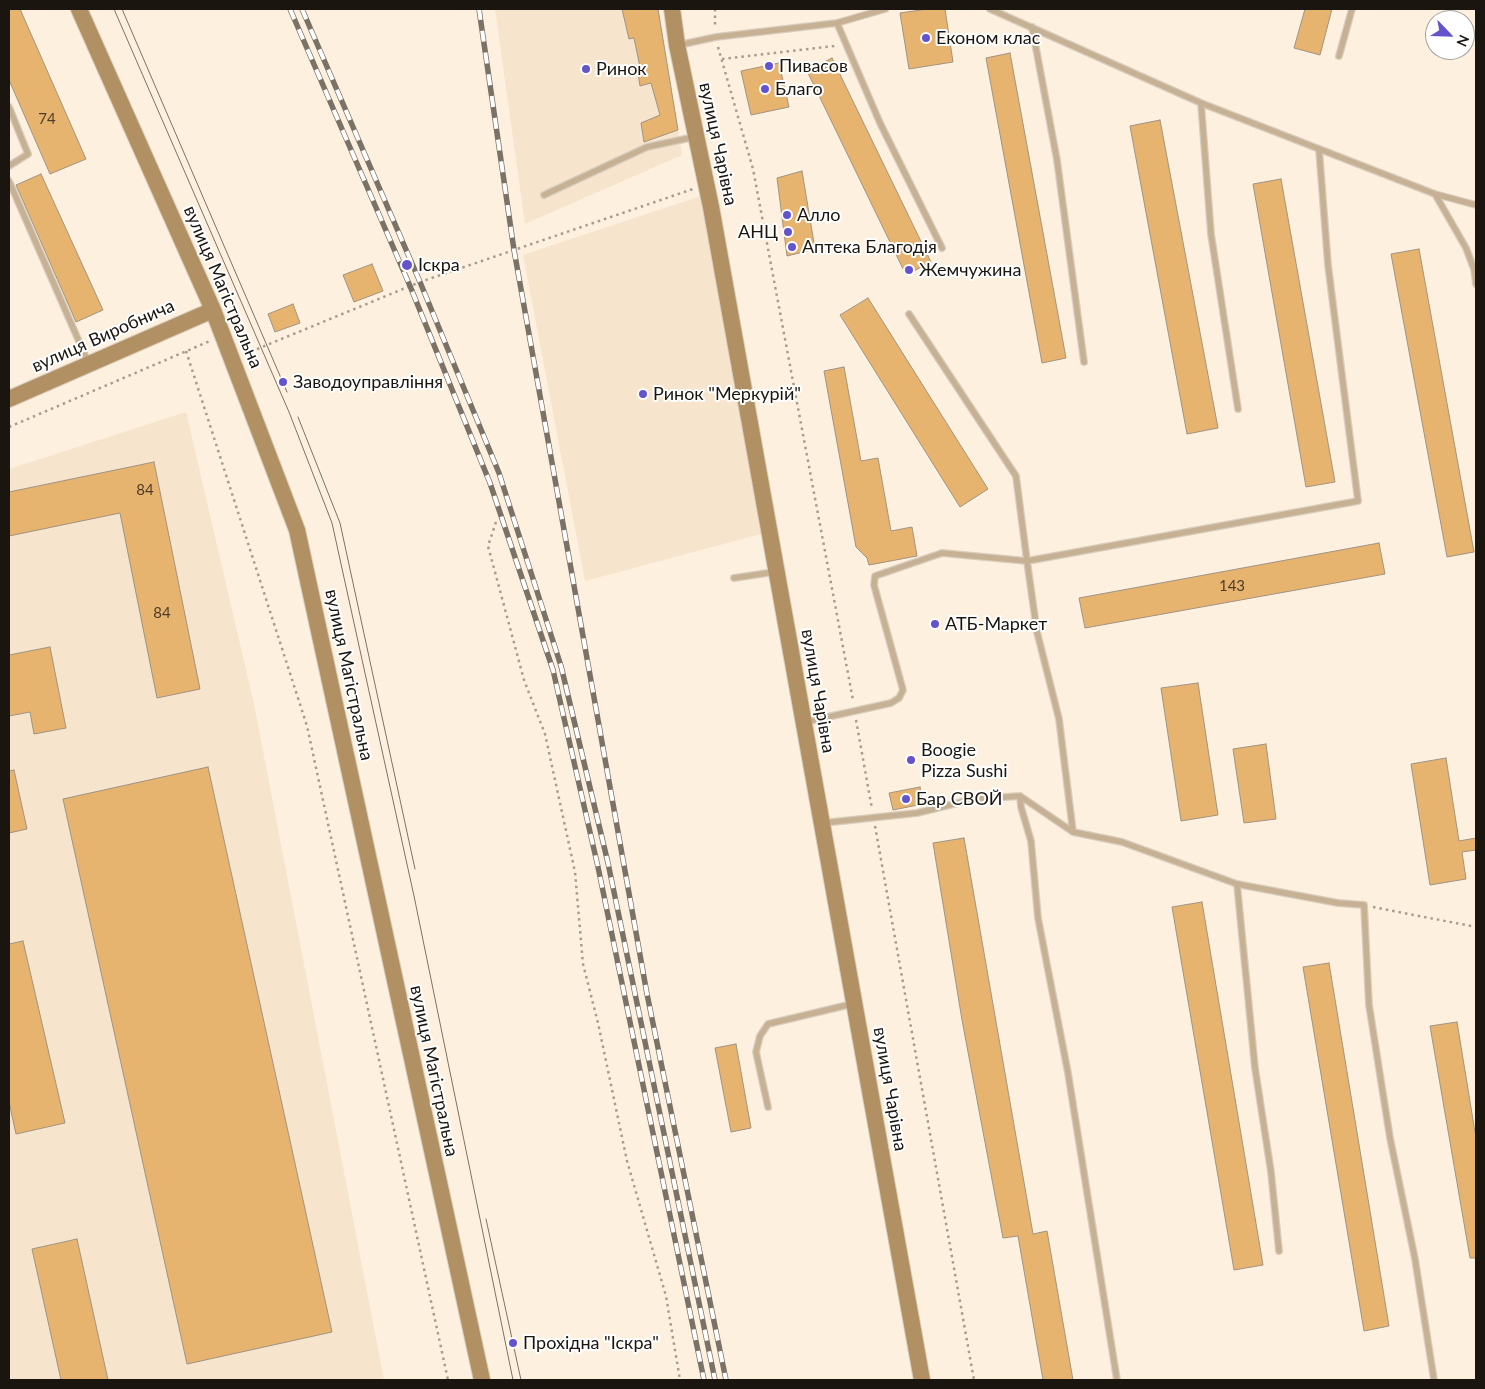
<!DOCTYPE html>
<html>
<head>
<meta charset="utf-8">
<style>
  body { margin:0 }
  #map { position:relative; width:1485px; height:1389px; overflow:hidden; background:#fdf0de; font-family:Lato,sans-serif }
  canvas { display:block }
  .frame { position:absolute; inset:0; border:10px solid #1a150f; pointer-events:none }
  .north { position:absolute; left:1425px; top:10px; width:50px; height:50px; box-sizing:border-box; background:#fff; border:1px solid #a3a19f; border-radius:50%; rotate:114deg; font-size:14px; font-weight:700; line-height:20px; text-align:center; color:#1a150f }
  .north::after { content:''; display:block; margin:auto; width:18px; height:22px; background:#6354cd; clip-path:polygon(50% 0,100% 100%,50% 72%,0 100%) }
</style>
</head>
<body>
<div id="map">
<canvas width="1485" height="1389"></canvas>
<div class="frame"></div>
<div class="north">N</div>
</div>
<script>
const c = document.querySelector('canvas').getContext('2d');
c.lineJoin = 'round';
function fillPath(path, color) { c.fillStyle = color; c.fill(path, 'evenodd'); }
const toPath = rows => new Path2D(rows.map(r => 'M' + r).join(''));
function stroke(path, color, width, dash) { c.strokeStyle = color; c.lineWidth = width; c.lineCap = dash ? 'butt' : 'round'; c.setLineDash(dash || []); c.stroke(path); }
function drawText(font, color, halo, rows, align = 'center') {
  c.font = font + ' Lato,sans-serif'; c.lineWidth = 4; c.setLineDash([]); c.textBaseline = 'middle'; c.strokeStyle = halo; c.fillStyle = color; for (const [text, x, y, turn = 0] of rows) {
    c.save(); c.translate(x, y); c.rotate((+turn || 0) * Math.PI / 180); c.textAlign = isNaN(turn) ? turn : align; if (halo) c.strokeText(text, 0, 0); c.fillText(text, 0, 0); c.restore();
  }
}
fillPath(toPath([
  [495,9,658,9,682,155,525,224],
  [701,196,761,534,585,581,523,255],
  [186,412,254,704,384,1380,9,1380,9,469]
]), '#f7e4cd');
const building = toPath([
  [9,9,20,9,86,159,50,174,9,80,9,9],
  [622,9,658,9,678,130,644,142,641,123,660,115,651,83,640,86,637,67,640,67,634,38,629,39,622,9],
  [928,9,945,9,953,62,909,69,900,13,928,9],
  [1305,9,1332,9,1320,55,1294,48,1305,9],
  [1010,53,1066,358,1042,363,986,58,1010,53],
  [832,58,931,262,906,275,807,71,832,58],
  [779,63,789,107,751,115,741,71,779,63],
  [1160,120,1218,428,1187,434,1130,126,1160,120],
  [802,171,815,249,787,256,777,178,802,171],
  [41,174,103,310,76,322,16,185,41,174],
  [1281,179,1335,482,1306,487,1253,184,1281,179],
  [1419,249,1474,552,1447,557,1391,254,1419,249],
  [372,264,383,291,354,302,343,275,372,264],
  [868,298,988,489,960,507,840,315,868,298],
  [293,304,300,323,275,332,268,314,293,304],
  [844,367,861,461,878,458,891,531,912,527,917,556,869,565,867,558,856,547,824,371,844,367],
  [154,462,200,689,157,698,120,513,9,536,9,492,154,462],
  [1379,543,1385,574,1085,628,1079,598,1379,543],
  [50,647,66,728,34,734,30,712,9,716,9,655,50,647],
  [1198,683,1218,815,1181,821,1161,688,1198,683],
  [1266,744,1276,819,1244,823,1233,749,1266,744],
  [1446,758,1459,841,1476,838,1476,850,1462,852,1466,879,1430,885,1411,764,1446,758],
  [208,767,332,1332,187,1364,63,799,208,767],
  [14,770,27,829,9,833,9,771,14,770],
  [920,787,923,804,893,810,889,793,920,787],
  [964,838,1033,1234,1047,1231,1073,1380,1043,1380,1018,1236,1003,1238,962,1020,933,843,964,838],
  [1202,902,1263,1265,1234,1270,1172,907,1202,902],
  [23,941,65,1123,16,1134,9,1102,9,944,23,941],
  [1329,963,1389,1326,1364,1331,1303,967,1329,963],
  [1457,1022,1476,1138,1476,1258,1470,1258,1430,1026,1457,1022],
  [736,1044,751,1128,731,1132,715,1048,736,1044],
  [77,1239,108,1380,61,1380,32,1249,77,1239]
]);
fillPath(building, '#e7b46f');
stroke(building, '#a09383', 1);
const lane = toPath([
  [990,9,1201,103,1435,194,1466,248,1474,269,1476,284],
  [837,23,880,123,942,248],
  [1032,27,1057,160,1084,362],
  [679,45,716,37,837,23,885,9],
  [1339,56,1352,9],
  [1201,103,1211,234,1238,409],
  [9,107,28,154,9,166],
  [9,181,88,362],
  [1435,194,1476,205],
  [544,195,647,147,694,137],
  [734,578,774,572],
  [805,722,891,703,899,698,903,690,874,585,875,576,942,553,1027,561,1016,476,909,314],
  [1020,796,1021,807,1031,841,1038,918,1068,1073,1117,1380],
  [823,823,917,813,974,799,1020,796,1073,832,1059,719,1037,632,1027,561,1358,501,1328,265,1319,149],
  [1073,832,1122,842,1237,884,1255,1068,1271,1172,1279,1251],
  [1237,884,1338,903,1364,905,1369,1005,1390,1138,1415,1259,1434,1380],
  [768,1107,756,1052,760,1036,768,1024,852,1004]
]);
const secondary = toPath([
  [79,9,213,310,297,530,482,1380],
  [672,9,677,45,711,207,922,1380],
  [9,399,213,310]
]);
stroke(lane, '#d9cdbd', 8);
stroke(secondary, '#d9cdbd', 18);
stroke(toPath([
  [715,9,715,27],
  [718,47,753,169,853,700],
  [722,59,835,46],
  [186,351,307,726,448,1380],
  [245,354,420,282,693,189],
  [9,427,210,341],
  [496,522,488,546,524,680,545,734,575,872,583,964,598,1023,627,1161,666,1296,680,1380],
  [856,720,872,809],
  [875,826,974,1380],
  [1373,907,1476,927]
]), '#a69c8f', 2.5, [2.5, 4]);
stroke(lane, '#c7b194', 5.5);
stroke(secondary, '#b19064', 16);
stroke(toPath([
  [114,9,289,412,332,523,414,896,513,1380],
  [122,9,287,392],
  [298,417,340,523,415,869],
  [486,1219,521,1380]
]), '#7b7267', 1);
const rail = toPath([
  [290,9,410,286,490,483,553,670,598,867,704,1380],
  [302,9,420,282,499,473,561,666,608,863,715,1380],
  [479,9,514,250,647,994,726,1380]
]);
stroke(rail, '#7b7267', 5.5);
stroke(rail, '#fff', 4, [11]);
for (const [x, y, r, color] of [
  [926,38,5,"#6354cd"],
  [769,66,5,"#6354cd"],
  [586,69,5,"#6354cd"],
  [765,89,5,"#6354cd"],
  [787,215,5,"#6354cd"],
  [788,232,5,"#6354cd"],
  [792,247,5,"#6354cd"],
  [407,265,6,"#6354cd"],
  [909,270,5,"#6354cd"],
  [283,382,5,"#6354cd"],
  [643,394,5,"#6354cd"],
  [935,624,5,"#6354cd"],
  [911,760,5,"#6354cd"],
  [906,799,5,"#6354cd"],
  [513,1343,5,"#6354cd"]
]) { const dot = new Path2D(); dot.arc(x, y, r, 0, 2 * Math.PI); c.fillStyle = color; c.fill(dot); stroke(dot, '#fff', 2); }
drawText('15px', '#4d3d27', null, [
  ["74",47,119],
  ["84",145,490],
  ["143",1232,586],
  ["84",162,613]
]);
drawText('18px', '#1a150f', '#fff', [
  ["Економ клас",936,38],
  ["Пивасов",779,66],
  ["Ринок",596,69],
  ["Благо",775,89],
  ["Алло",797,215],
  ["АНЦ",778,232,"right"],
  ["Аптека Благодія",802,247],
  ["Іскра",418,265],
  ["Жемчужина",919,270],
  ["Заводоуправління",293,382],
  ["Ринок \"Меркурій\"",653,394],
  ["АТБ-Маркет",945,624],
  ["Boogie",921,750],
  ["Pizza Sushi",921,771],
  ["Бар СВОЙ",916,799],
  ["Прохідна \"Іскра\"",523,1343]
], 'left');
drawText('18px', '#1a150f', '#fff', [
  ["вулиця Чарівна",718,144,78],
  ["вулиця Магістральна",223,287,67],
  ["вулиця Виробнича",103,336,-24],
  ["вулиця Магістральна",349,675,78],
  ["вулиця Чарівна",818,691,80],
  ["вулиця Магістральна",434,1071,78],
  ["вулиця Чарівна",890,1089,80]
]);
</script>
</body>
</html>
